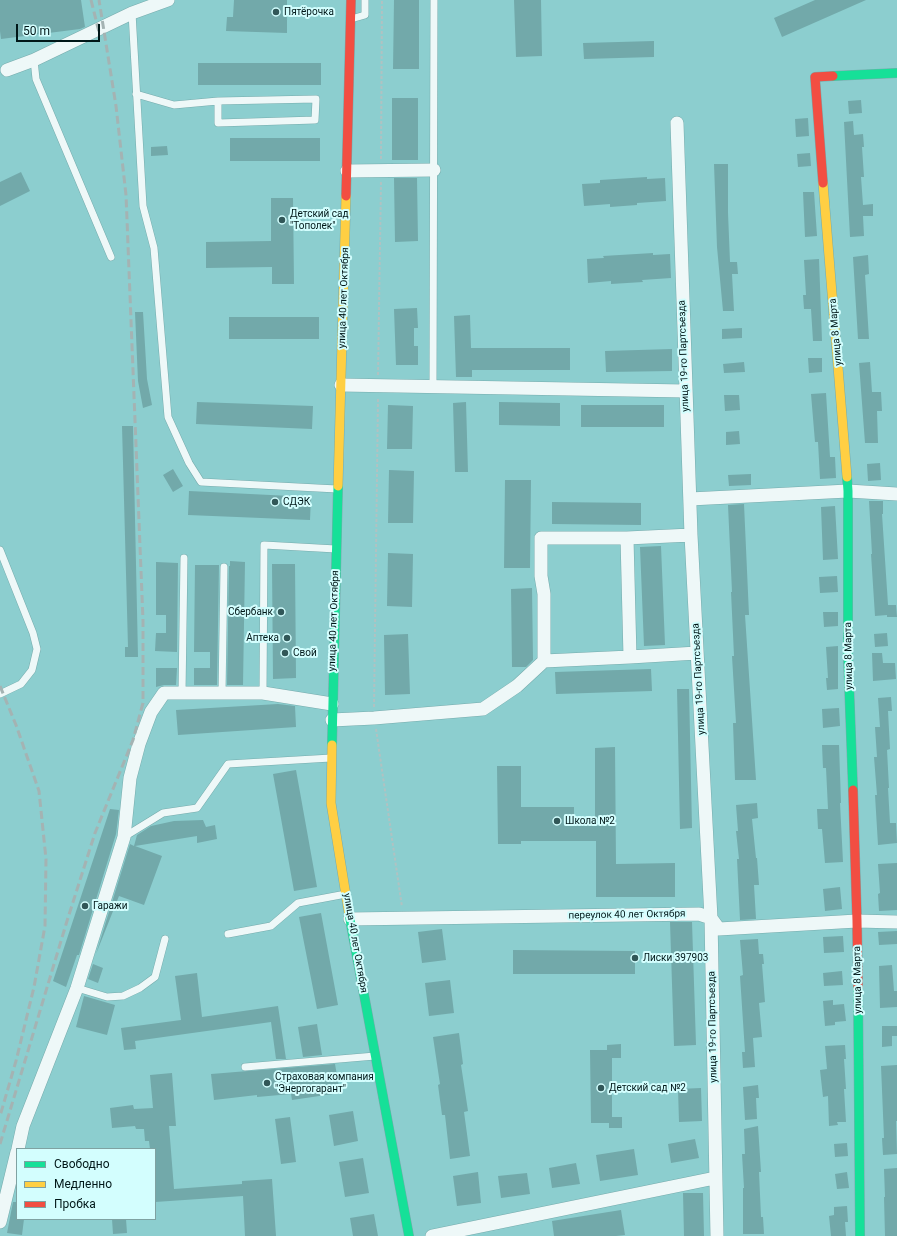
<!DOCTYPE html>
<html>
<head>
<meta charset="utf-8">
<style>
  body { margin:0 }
  #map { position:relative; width:897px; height:1236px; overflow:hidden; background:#8ccecf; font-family:Roboto,sans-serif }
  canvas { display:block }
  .legend { position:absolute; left:16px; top:1148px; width:140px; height:72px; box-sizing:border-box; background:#d3fefe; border:1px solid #7fa2a2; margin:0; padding:5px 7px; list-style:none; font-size:12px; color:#001718 }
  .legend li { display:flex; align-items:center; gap:8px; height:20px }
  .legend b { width:20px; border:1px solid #7fa2a2 }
  .scale { position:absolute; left:16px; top:24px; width:84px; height:18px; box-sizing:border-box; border:2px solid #001718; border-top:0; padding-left:5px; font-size:12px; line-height:14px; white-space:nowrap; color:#001718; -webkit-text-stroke:3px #d3fefe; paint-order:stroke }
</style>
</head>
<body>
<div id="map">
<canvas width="897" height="1236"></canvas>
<ul class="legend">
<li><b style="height:5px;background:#16e098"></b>Свободно</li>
<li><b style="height:5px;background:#ffcf43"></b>Медленно</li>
<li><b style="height:5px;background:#f24e42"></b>Пробка</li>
</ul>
<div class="scale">50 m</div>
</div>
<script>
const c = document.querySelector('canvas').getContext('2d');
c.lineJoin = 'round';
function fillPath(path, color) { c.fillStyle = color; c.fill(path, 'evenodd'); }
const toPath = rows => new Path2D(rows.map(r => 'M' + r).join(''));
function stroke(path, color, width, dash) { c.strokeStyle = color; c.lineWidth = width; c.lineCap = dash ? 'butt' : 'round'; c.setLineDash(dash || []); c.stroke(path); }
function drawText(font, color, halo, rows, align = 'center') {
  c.font = font + ' Roboto,sans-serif'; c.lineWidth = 4; c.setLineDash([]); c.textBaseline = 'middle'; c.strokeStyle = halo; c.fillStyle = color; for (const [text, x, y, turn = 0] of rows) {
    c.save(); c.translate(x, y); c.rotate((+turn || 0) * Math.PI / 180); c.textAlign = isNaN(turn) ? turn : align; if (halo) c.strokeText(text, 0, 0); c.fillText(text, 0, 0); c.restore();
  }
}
fillPath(toPath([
  [0,0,81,0,85,27,80,29,1,39,0,31],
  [234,0,287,0,287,33,226,31,227,17,233,17],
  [394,0,419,0,419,69,393,69],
  [514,0,541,0,542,56,516,57],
  [815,0,866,0,782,37,774,18],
  [654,41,654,57,584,59,583,43],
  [198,63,321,63,321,85,198,85],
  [392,98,418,98,418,160,392,160],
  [861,100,862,113,849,114,848,101],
  [808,118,809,136,796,137,795,119],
  [853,121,854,135,863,134,864,147,862,147,864,177,861,177,863,205,873,204,873,216,863,216,864,236,850,237,844,122],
  [230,138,320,138,320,161,230,161],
  [167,146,168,155,151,156,151,147],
  [810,153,811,166,798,167,797,154],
  [714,164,728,164,728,213,730,262,737,262,738,274,732,274,734,311,723,311,717,247],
  [21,172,30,191,0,206,0,182],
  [647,177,647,179,665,178,666,201,637,203,637,205,610,207,610,204,584,206,582,184,600,183,600,180],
  [394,178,417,178,418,241,395,242],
  [803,192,814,192,817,236,805,237],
  [271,198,293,198,294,284,272,284,272,267,206,268,206,242,271,241],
  [653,253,653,255,670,254,671,278,642,280,643,282,611,284,611,281,588,283,587,259,604,258,603,256],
  [868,255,869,274,865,275,869,339,858,339,853,257],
  [819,259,822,341,813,341,811,309,804,309,803,295,806,295,804,260],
  [417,308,418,328,414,328,414,346,418,346,418,365,396,365,394,309],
  [135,312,143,312,147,379,152,405,143,408,138,381],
  [470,315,471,348,570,348,570,370,472,370,472,377,456,377,454,316],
  [229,317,319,317,319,339,229,339],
  [742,328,742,338,722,339,722,329],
  [672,349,672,371,606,372,605,351],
  [808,358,822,358,822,372,809,373],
  [744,362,745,372,724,373,723,364],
  [870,362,872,392,881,392,882,411,877,411,878,443,865,443,859,363],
  [826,393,830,457,835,457,836,478,820,479,818,442,815,442,811,394],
  [724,395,739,395,740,410,725,411],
  [197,402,313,406,312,429,196,424],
  [466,402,468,472,455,472,453,403],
  [499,402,560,403,560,426,499,425],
  [388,405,413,406,412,449,387,449],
  [581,405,664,405,664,427,581,427],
  [122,426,133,426,138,657,125,657,125,647,128,647],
  [739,431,740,444,726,445,726,432],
  [880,463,881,480,868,481,867,464],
  [173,469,183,486,173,492,163,475],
  [389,470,414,471,413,523,388,523],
  [751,474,751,485,729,486,728,475],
  [505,480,531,480,530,568,504,568],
  [189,491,311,497,310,520,188,515],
  [869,501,883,501,883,514,882,514,888,605,896,605,897,617,887,617,887,615,875,616,871,554,872,554],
  [552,502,641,503,641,525,552,524],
  [744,504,749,615,745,615,756,780,735,780,733,723,736,723,732,656,734,656,731,592,732,592,728,505],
  [835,506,838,559,823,560,821,507],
  [661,546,665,645,644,646,640,547],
  [388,553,413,554,412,607,387,606],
  [230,561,245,562,243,685,227,685,229,566,230,566],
  [156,562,178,563,177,652,155,651,156,633,166,633,166,615,156,615],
  [272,564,295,564,296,678,273,679],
  [195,565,219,565,217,685,194,685,194,668,210,668,210,652,194,652],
  [837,576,838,592,820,593,819,577],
  [532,588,533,660,526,667,512,667,511,589],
  [823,612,838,612,838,626,824,627],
  [887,633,888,646,875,647,874,634],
  [408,634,410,694,385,695,384,635],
  [838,646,838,689,827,690,826,678,828,678,826,647],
  [872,653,882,653,883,663,895,663,896,679,873,681],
  [156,668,177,668,176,685,164,685,156,687],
  [651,669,652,691,556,694,555,672],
  [677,689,689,689,692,828,680,829],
  [891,697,892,711,888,711,890,749,887,750,889,788,888,788,890,823,896,823,897,843,878,845,875,795,877,795,874,757,877,757,875,727,880,727,878,698],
  [278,704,295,706,296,727,178,735,176,710],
  [839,708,840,726,823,728,822,709],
  [822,745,839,745,841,803,840,803,843,862,825,863,822,829,818,829,817,809,828,809,826,768,823,768],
  [615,747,616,864,675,863,675,897,596,897,596,841,521,841,521,844,498,844,497,766,521,766,521,807,574,807,574,820,595,820,595,748],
  [296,770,317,887,294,891,273,774],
  [757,803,758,818,752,819,756,858,757,858,759,885,754,885,756,919,740,920,737,859,739,859,736,831,738,831,736,805],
  [110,809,119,810,116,834,79,955,77,955,66,987,53,981],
  [203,820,206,827,215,825,217,839,197,843,197,836,135,846,162,856,144,905,119,896,96,954,130,844,134,846,137,835,151,826,174,821],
  [897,863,897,910,879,911,878,894,880,893,878,864],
  [840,887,842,909,825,911,823,889],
  [321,913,338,1005,317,1009,299,917],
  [670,922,692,922,696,1045,674,1046],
  [442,929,446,960,422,963,418,932],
  [897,931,897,944,879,945,878,932],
  [843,936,844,952,824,953,823,937],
  [758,939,759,954,763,954,764,964,762,964,765,1002,759,1003,762,1037,753,1038,755,1067,743,1068,742,1052,745,1052,740,976,743,975,740,940],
  [513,950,635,951,635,974,513,974],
  [93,964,103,968,98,983,88,979],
  [892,965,894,991,897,991,897,1007,880,1008,879,966],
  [842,971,843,985,824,986,823,973],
  [197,973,202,1017,278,1006,286,1059,276,1059,271,1022,135,1041,136,1049,124,1050,121,1028,181,1020,175,976],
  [450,980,454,1013,429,1016,425,983],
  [84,996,115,1005,107,1035,76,1027],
  [833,1000,833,1005,844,1004,846,1021,835,1022,835,1025,825,1026,823,1001],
  [317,1024,322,1055,303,1057,298,1027],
  [882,1026,897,1026,897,1036,892,1036,892,1046,882,1047],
  [459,1033,463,1064,461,1065,468,1111,464,1112,470,1156,450,1159,445,1115,442,1115,438,1085,440,1084,433,1037],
  [621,1044,621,1058,612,1058,612,1117,622,1117,622,1128,609,1128,609,1123,591,1123,590,1050,607,1050,607,1045],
  [845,1045,846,1059,844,1059,846,1089,844,1089,846,1122,837,1122,838,1125,829,1126,828,1096,823,1097,820,1070,827,1069,825,1046],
  [335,1064,340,1093,292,1100,291,1094,257,1097,257,1095,214,1100,211,1074],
  [897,1065,897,1121,896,1121,897,1154,883,1155,882,1138,884,1138,881,1066],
  [172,1073,176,1126,169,1126,174,1189,242,1184,242,1181,272,1179,276,1236,245,1236,243,1196,155,1202,155,1149,150,1149,149,1141,145,1141,144,1129,136,1129,135,1126,112,1128,110,1108,133,1105,134,1109,153,1108,150,1075],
  [758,1085,759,1098,756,1098,757,1119,745,1120,743,1087],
  [701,1088,702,1121,679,1122,678,1089],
  [353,1111,358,1141,334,1146,329,1115],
  [290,1117,296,1162,281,1164,275,1119],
  [758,1126,761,1172,759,1172,761,1217,763,1217,764,1234,743,1234,743,1188,744,1188,742,1154,745,1154,744,1129],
  [695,1139,699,1158,671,1163,668,1144],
  [847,1143,848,1156,835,1157,834,1144],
  [634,1149,638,1175,600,1181,596,1155],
  [363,1158,369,1193,345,1197,339,1162],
  [576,1163,580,1184,552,1188,549,1168],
  [897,1168,897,1236,885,1236,884,1197,885,1197,884,1169],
  [478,1172,481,1203,457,1206,453,1176],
  [847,1172,849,1188,837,1189,835,1174],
  [527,1173,530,1194,501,1198,498,1176],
  [683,1193,703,1193,704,1236,684,1236],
  [13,1202,17,1202,17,1219,24,1219,22,1235,7,1233],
  [847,1206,848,1222,845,1222,846,1236,831,1236,829,1216,834,1215,834,1207],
  [621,1210,625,1235,616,1236,554,1236,552,1221],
  [374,1214,378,1236,353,1236,350,1218],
  [112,1219,126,1219,127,1233,113,1234]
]), '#72a9aa');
const lane = toPath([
  [132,13,143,206,154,248,168,417,189,463,201,482,337,489],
  [351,19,365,15,365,0],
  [34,60,36,79,111,257],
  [136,94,174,105,218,101,316,99,315,120,218,123,218,101],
  [433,387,434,0],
  [0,550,33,633,37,649,32,670,21,684,0,694],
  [182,693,184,558],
  [222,693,224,567],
  [263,693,264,545,336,549],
  [124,837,163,813,197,808,228,764,331,758],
  [228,934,271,926,298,903,346,894],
  [77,988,107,997,123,996,140,988,155,977,165,939],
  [245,1067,375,1056]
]);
const street = toPath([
  [7,70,34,60,132,13,168,0],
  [677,123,691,535,711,918,717,1236],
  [347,171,434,170],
  [341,385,685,391],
  [690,499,848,491,897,494],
  [627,538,691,535],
  [630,657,697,653],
  [332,720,374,718,483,709,517,686,544,661,630,657,627,538,541,538,541,576,544,594,544,661],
  [350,919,699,914,711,918,719,929,857,921,897,922],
  [18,1149,23,1126,77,988,124,837,130,778,139,744,151,712,164,693,263,693,332,704],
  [0,1222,17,1152],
  [432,1236,715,1178]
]);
const fast = toPath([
  [833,76,897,73],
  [847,477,848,491,848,656,853,790],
  [332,745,338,486],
  [349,914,409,1236],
  [858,987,860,1236]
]);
const slow = toPath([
  [823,183,847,477],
  [338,486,346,196],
  [332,745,331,803,349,914]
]);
const jam = toPath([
  [823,183,815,77,833,76],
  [346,196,351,0],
  [853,790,857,921,858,987]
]);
stroke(lane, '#76abac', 8);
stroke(street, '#76abac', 14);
stroke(fast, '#76abac', 10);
stroke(slow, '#76abac', 10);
stroke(jam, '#76abac', 10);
stroke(toPath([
  [381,159,382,0],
  [378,375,381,181],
  [374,707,378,397],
  [376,729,402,907]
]), '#b0c2c2', 2, [3, 2]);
stroke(lane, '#eef8f8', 7);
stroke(street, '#eef8f8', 13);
stroke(fast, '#16e098', 9);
stroke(slow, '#ffcf43', 9);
stroke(jam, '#f24e42', 9);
stroke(toPath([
  [91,0,99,32],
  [0,686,16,725,39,791,46,859,45,926,34,987,16,1061,0,1116],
  [0,1144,67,921,95,833,133,740,143,703,143,621,126,195,116,106,99,0]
]), '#a4b3b3', 3, [8, 4]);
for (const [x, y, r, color] of [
  [276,12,4,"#315758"],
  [282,220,4,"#315758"],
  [275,502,4,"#315758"],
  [281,612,4,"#315758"],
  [287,638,4,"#315758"],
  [285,653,4,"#315758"],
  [557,821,4,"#315758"],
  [85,906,4,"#315758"],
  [635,958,4,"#315758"],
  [267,1083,4,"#315758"],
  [601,1088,4,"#315758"]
]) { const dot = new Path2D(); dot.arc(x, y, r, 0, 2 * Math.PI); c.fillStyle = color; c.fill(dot); stroke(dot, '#d3fefe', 1.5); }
drawText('10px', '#001718', '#d3fefe', [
  ["Пятёрочка",284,12],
  ["Детский сад",290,214],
  ["\"Тополек\"",290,226],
  ["СДЭК",283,502],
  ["Сбербанк",273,612,"right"],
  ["Аптека",279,638,"right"],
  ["Свой",293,653],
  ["Школа №2",565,821],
  ["Гаражи",93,906],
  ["Лиски 397903",643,958],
  ["Страховая компания",275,1077],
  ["\"Энергогарант\"",275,1089],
  ["Детский сад №2",609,1088]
], 'left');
drawText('10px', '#001718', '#d3fefe', [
  ["улица 40 лет Октября",344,298,-88],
  ["улица 8 Марта",836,332,-95],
  ["улица 19-го Партсъезда",684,356,-92],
  ["улица 40 лет Октября",334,621,-88],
  ["улица 8 Марта",849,656,-91],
  ["улица 19-го Партсъезда",699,679,-93],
  ["переулок 40 лет Октября",627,915,-1],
  ["улица 40 лет Октября",355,943,80],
  ["улица 8 Марта",858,980,-91],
  ["улица 19-го Партсъезда",713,1027,-91]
]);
</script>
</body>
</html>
